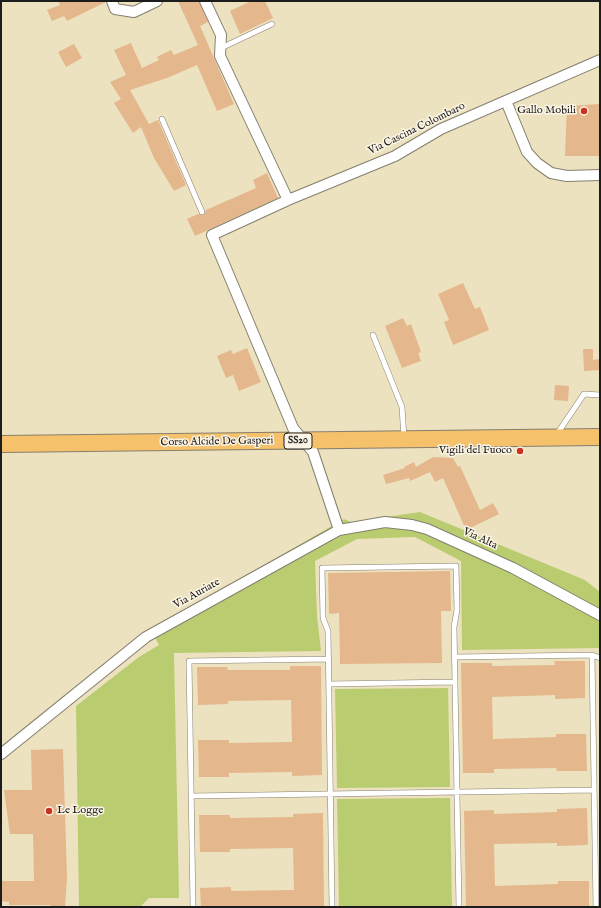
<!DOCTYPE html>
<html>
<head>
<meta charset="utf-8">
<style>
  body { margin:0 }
  #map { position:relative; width:601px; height:908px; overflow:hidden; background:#ece2c0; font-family:"IM FELL English",serif }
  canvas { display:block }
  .frame { position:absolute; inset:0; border:2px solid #1c1c1c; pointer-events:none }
</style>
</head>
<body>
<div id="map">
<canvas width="601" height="908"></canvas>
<div class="frame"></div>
</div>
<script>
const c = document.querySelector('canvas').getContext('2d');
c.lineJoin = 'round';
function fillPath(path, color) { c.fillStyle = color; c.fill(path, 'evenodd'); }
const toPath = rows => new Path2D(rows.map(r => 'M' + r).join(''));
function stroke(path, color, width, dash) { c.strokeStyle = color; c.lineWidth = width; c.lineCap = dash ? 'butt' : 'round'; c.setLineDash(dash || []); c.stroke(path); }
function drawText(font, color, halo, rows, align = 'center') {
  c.font = font + ' "IM FELL English",serif'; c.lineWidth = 3; c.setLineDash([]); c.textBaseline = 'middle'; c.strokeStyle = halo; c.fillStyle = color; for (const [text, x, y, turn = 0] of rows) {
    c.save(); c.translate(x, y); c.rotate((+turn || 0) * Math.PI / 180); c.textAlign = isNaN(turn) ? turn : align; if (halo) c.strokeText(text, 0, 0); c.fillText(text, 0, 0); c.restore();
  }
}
fillPath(toPath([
  [420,512,585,580,600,592,600,648,462,650,461,561,415,537,357,539,315,561,317,616,321,651,174,653,179,898,149,898,140,907,79,907,76,706,139,657,159,645,151,630,344,519,351,522],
  [448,688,450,787,337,788,335,689],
  [450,798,452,907,339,907,337,799]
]), '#b9cd70');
fillPath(toPath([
  [58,1,106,1,106,2,67,21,64,16,52,21,47,10,60,5],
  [178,1,199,1,208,22,200,26,234,104,217,111,197,65,167,78,130,90,149,124,158,120,186,185,174,191,154,158,141,127,133,133,114,103,121,99,110,82,126,75,114,50,131,43,142,68,159,60,157,57,171,50,174,55,198,45],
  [251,1,265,1,273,18,240,34,230,11],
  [74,44,82,58,66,67,58,52],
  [600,104,600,156,565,156,567,106],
  [267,173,278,198,195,236,187,219,198,214,204,215,206,210,256,188,253,180],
  [463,283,475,309,480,307,489,330,453,345,444,322,449,320,438,294],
  [403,318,407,326,411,324,421,352,418,353,421,361,402,368,385,326],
  [247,348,261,382,239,391,233,375,226,378,217,356,231,350,233,354],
  [583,349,593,349,593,360,600,359,600,370,584,371],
  [555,385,569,386,568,401,554,400],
  [433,457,453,458,458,467,460,466,480,510,493,503,499,514,466,530,443,478,435,482,430,472,410,481,409,478,386,484,383,475,405,468,404,467,414,462,416,467],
  [450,571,451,611,441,611,442,663,340,664,339,613,329,614,328,573],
  [554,661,585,661,585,698,555,699,555,695,492,697,493,739,556,737,556,734,586,734,587,771,557,771,556,768,494,769,494,773,463,773,461,663,492,663,492,666,555,665],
  [290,666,321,666,322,775,292,776,292,772,229,773,229,777,199,777,198,740,229,740,229,743,292,742,291,700,228,701,228,704,198,705,197,667,227,667,228,670,290,670],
  [63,749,67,877,65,907,51,907,50,905,9,905,9,902,1,901,1,881,34,881,33,834,10,834,4,790,32,790,31,750],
  [587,808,588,845,557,846,557,843,494,844,495,886,558,884,558,881,589,881,589,907,466,907,464,811,494,810,494,814,557,812,557,809],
  [323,813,324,907,201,907,200,888,231,887,231,891,294,890,293,848,230,849,230,852,200,852,199,815,230,815,230,818,293,817,293,814]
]), '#e4b78c');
const service = toPath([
  [221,48,272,24],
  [162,119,202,212],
  [373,335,402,407,404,438],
  [557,434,584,394,600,395],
  [592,655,596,907],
  [455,657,592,655,600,658],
  [329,684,455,682],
  [191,796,594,790],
  [193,907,189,661,329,659],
  [332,907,328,631,323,618,322,568,456,566,457,610,454,627,459,907]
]);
const minor = toPath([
  [112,1,115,9,134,12,157,1],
  [205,1,221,35,220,56,288,200],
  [506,101,527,152,537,163,551,173,567,176,600,175],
  [339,530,313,452,293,428,212,235,288,200,395,156,441,129,600,60],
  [1,754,146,637,339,530,385,522,412,525,427,529,513,568,600,615]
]);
const primary = toPath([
  [1,444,600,437]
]);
stroke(service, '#847f6e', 6);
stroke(minor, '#847f6e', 12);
stroke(primary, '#847f6e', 18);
stroke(service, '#fff', 5);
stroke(minor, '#fff', 10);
stroke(primary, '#f5c16b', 16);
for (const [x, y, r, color] of [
  [584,111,4,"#c8321e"],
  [520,451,4,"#c8321e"],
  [49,811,4,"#c8321e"]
]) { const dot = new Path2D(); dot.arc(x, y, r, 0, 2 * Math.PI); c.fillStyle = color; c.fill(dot); stroke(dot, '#fcf5e5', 1.5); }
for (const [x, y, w] of [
  [298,441,28]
]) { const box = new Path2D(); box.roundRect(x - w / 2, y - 8, w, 16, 3); c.fillStyle = '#fcf5e5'; c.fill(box); stroke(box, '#1c1c1c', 1); }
drawText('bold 10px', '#1c1c1c', null, [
  ["SS20",298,441]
]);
drawText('11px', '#1c1c1c', '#fcf5e5', [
  ["Gallo Mobili",576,111],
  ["Vigili del Fuoco",512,451],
  ["Le Logge",57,811,"left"]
], 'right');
drawText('11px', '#1c1c1c', '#fcf5e5', [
  ["Via Cascina Colombaro",417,129,-26],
  ["Corso Alcide De Gasperi",217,442,-1],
  ["Via Alta",480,539,25],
  ["Via Auriate",197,594,-29]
]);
</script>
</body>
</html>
